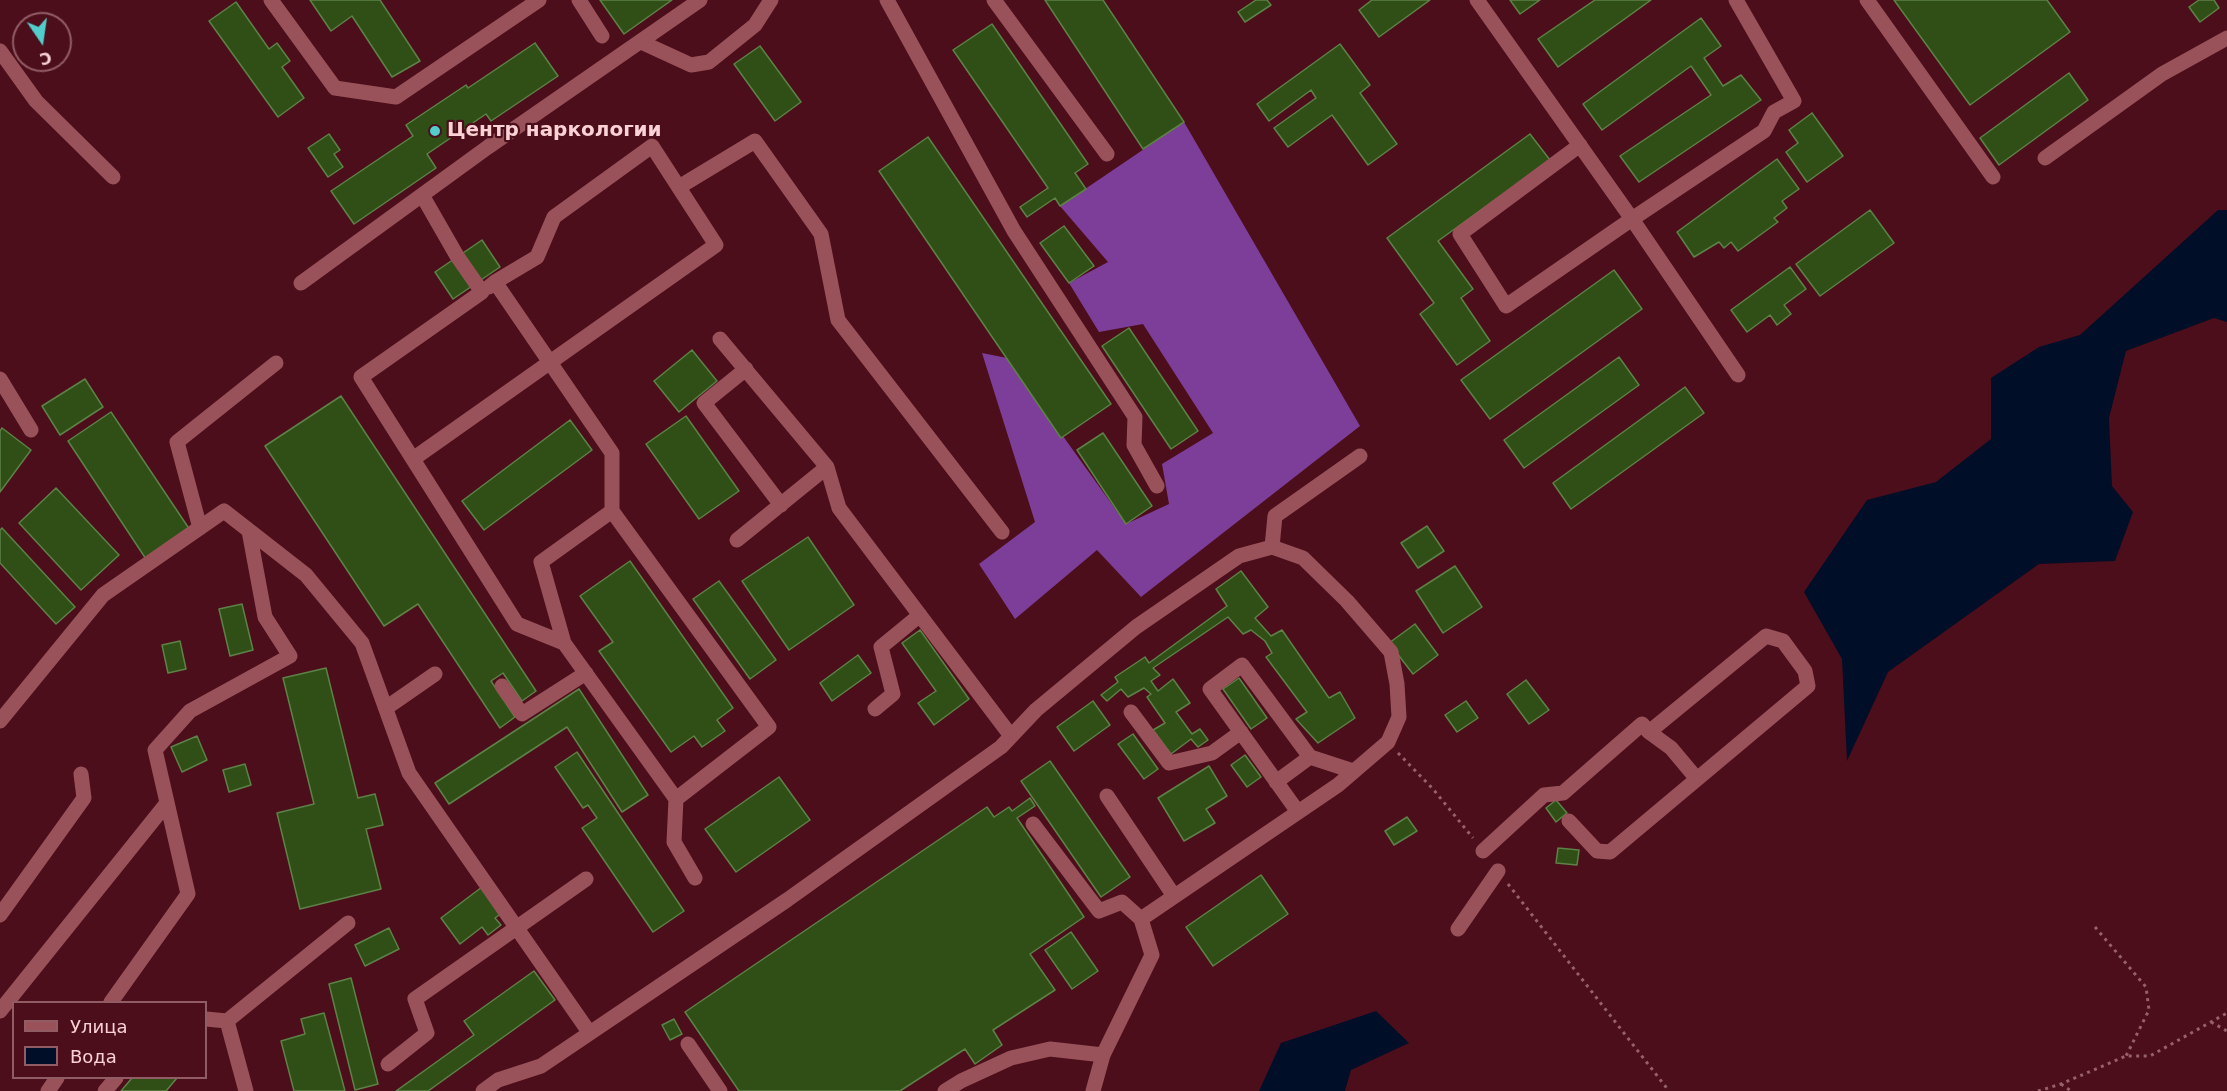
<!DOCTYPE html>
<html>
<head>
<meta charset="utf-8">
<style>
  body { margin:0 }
  #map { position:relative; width:2227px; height:1091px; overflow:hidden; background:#4c0e1b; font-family:"DejaVu Sans",sans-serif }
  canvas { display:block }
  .legend { position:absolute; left:12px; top:1001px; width:195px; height:78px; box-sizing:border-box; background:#4c0e1b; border:2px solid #925c65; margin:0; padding:8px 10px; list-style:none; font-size:18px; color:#fad1d4 }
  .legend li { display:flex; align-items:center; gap:12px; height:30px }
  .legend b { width:30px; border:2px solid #925c65 }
  .north { position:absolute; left:12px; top:12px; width:60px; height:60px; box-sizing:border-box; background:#4c0e1b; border:2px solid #925c65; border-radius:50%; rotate:167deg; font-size:16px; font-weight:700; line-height:24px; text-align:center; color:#fad1d4 }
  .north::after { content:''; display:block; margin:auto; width:21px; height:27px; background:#52cdcb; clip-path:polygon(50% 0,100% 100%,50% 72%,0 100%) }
</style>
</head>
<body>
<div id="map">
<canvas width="2227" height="1091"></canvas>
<ul class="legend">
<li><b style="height:8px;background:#9a525a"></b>Улица</li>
<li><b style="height:16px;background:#000e28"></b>Вода</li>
</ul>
<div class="north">С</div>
</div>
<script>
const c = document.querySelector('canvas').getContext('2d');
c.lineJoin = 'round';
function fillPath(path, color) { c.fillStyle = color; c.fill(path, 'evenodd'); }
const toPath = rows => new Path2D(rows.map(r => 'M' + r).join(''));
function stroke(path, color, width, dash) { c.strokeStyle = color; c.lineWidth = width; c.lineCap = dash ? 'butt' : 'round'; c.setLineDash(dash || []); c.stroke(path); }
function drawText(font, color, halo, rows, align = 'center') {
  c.font = font + ' "DejaVu Sans",sans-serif'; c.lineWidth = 4.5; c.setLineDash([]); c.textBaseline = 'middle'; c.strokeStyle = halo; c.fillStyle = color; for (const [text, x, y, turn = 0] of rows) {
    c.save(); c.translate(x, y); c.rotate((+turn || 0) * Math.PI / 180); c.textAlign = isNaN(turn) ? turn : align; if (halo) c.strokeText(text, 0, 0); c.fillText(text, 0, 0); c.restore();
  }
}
fillPath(toPath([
  [1184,122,1360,426,1141,597,1097,550,1015,619,979,564,1035,522,982,353,1007,358,1126,524,1169,504,1162,464,1213,433,1143,324,1099,332,1069,283,1108,262,1060,206]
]), '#7d3e99');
fillPath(toPath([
  [2218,210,2227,210,2227,322,2214,318,2126,351,2109,418,2112,486,2133,512,2115,561,2039,564,1888,672,1847,761,1842,659,1804,592,1867,500,1936,482,1991,439,1991,378,2039,347,2080,335],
  [1376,1011,1409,1043,1351,1070,1345,1091,1259,1091,1281,1043]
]), '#000e28');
const building = toPath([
  [310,0,380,0,420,61,392,77,352,16,331,31,310,0],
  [600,0,672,0,624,34,600,0],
  [1045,0,1103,0,1184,122,1143,149,1045,0],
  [1256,0,1267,0,1271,5,1245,22,1238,12,1256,0],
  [1372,0,1430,0,1379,37,1359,10,1372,0],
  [1510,0,1540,0,1520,14,1510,0],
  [1595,0,1651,0,1558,67,1538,39,1595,0],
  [1894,0,2047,0,2070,32,1970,105,1894,0],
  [2199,0,2214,0,2219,8,2200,22,2189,7,2199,0],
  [236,2,269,49,277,43,290,61,282,67,304,98,278,117,209,21,236,2],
  [1701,18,1721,46,1704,58,1723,86,1741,75,1761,100,1639,182,1620,156,1711,95,1691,66,1602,130,1583,104,1701,18],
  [992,24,1088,164,1075,173,1086,189,1060,206,1055,198,1027,217,1020,207,1048,188,953,50,992,24],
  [535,43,558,76,491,121,486,114,427,154,436,168,354,224,331,191,413,136,406,125,466,85,468,88,535,43],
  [1340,44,1370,85,1360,93,1397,144,1368,165,1332,115,1288,147,1274,128,1316,98,1311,90,1269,121,1257,104,1340,44],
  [760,46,801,102,775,121,734,64,760,46],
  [2069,73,2088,100,1999,165,1980,138,2069,73],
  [1812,113,1843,156,1807,182,1786,152,1798,143,1789,130,1812,113],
  [329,134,340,150,334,154,343,167,328,177,308,148,329,134],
  [1530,134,1550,160,1438,241,1473,289,1461,298,1490,341,1457,365,1420,314,1434,303,1387,238,1530,134],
  [928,137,1111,404,1061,438,879,171,928,137],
  [1777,159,1799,189,1782,201,1787,208,1774,218,1778,222,1738,251,1731,242,1724,248,1719,242,1694,257,1677,232,1777,159],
  [1870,210,1894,243,1820,296,1796,264,1870,210],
  [1064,226,1094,266,1069,283,1040,243,1064,226],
  [482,240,500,267,453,299,435,272,482,240],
  [1790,267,1806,289,1784,305,1791,314,1777,325,1770,315,1747,332,1731,310,1790,267],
  [1614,270,1642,309,1490,419,1461,380,1614,270],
  [1129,328,1198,431,1171,449,1102,346,1129,328],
  [692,350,717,381,679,412,654,381,692,350],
  [1619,357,1639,385,1524,468,1504,440,1619,357],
  [85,379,103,407,60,435,42,406,85,379],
  [1685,387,1704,413,1571,509,1553,483,1685,387],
  [341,396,536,691,522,701,503,673,491,681,515,717,500,728,418,604,384,626,265,446,341,396],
  [111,412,190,530,146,559,68,441,111,412],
  [686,416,739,491,699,519,646,444,686,416],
  [570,420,592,450,484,530,462,501,570,420],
  [2,428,31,450,0,492,0,431,2,428],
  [1103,433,1152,506,1126,524,1077,450,1103,433],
  [56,488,119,555,81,590,19,523,56,488],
  [1427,526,1444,551,1418,568,1401,543,1427,526],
  [2,528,75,607,56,624,0,563,0,530,2,528],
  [808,537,854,605,789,650,742,581,808,537],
  [630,561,733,708,717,720,725,731,702,747,694,736,671,752,599,651,613,642,580,596,630,561],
  [1455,566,1482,607,1443,633,1416,591,1455,566],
  [1241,571,1268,607,1255,618,1271,636,1282,630,1329,698,1340,692,1355,718,1318,743,1296,719,1307,712,1266,657,1272,653,1265,641,1251,630,1243,634,1228,617,1153,668,1160,675,1151,681,1158,691,1173,679,1190,703,1176,712,1192,734,1200,729,1208,740,1198,747,1191,739,1171,754,1153,730,1165,723,1147,697,1151,694,1144,688,1128,697,1121,689,1107,701,1101,695,1118,682,1115,677,1145,657,1149,663,1227,606,1216,589,1241,571],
  [719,581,776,660,750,679,693,599,719,581],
  [242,604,253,650,230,656,219,609,242,604],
  [1415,624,1438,655,1413,674,1389,643,1415,624],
  [920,630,969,699,934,725,918,703,936,691,902,643,920,630],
  [180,641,186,669,168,673,162,645,180,641],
  [858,655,871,673,832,701,820,683,858,655],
  [326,668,358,798,375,794,383,825,366,829,381,889,300,909,277,813,314,804,283,678,326,668],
  [1239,678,1267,718,1251,729,1223,689,1239,678],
  [1526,680,1549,710,1529,724,1507,694,1526,680],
  [579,689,648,795,622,812,567,727,449,804,435,783,579,689],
  [1093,701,1110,725,1074,751,1057,727,1093,701],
  [1466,701,1478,718,1457,732,1445,715,1466,701],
  [1133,734,1158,769,1144,779,1118,744,1133,734],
  [197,736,207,760,182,772,171,747,197,736],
  [577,752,684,911,653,932,582,828,597,818,588,805,583,808,555,767,577,752],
  [1245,755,1261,777,1247,787,1231,765,1245,755],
  [1050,761,1130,877,1101,897,1021,781,1050,761],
  [245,764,251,785,229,792,223,770,245,764],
  [1209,766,1227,796,1206,809,1215,823,1184,841,1158,798,1209,766],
  [779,777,810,820,736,872,705,829,779,777],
  [1030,798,1035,806,1017,818,1084,917,1030,954,1055,990,993,1030,1002,1045,975,1064,965,1049,900,1091,739,1091,685,1012,987,807,994,817,1009,807,1012,811,1030,798],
  [1556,800,1567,813,1556,822,1546,808,1556,800],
  [1407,817,1417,831,1394,845,1385,831,1407,817],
  [1558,848,1579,850,1577,865,1556,863,1558,848],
  [1261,875,1288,914,1213,966,1186,927,1261,875],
  [482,887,502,913,495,918,501,925,488,935,482,927,460,944,441,918,482,887],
  [389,928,399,949,365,966,355,945,389,928],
  [1071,932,1098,971,1072,989,1045,950,1071,932],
  [534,971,555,1000,428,1091,396,1091,474,1035,464,1021,534,971],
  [351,978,378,1084,355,1090,329,984,351,978],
  [324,1013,345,1091,294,1091,281,1041,305,1034,301,1019,324,1013],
  [674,1019,682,1034,670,1040,662,1025,674,1019],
  [132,1078,177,1078,166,1091,121,1091,132,1078]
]);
fillPath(building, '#2f4f16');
stroke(building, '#5e8148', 1.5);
stroke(toPath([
  [1398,753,1433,789,1473,838],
  [1508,884,1669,1091],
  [2095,927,2146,987,2149,1010,2126,1056],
  [2211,1022,2227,1031],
  [2061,1084,2071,1091],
  [2038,1091,2061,1084,2126,1056,2150,1056,2227,1013]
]), '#966169', 3, [3, 4.5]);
stroke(toPath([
  [271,0,335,88,396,97,539,0],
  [579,0,602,36],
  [887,0,1014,231,1135,417,1134,445,1157,486],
  [994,0,1107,154],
  [1477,0,1632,219,1738,375],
  [1867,0,1993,177],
  [641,42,691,65,709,62,755,25,771,0],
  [0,51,36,101,113,177],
  [1580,145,1460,234,1506,306,1632,219,1764,131,1774,112,1794,101,1736,0],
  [2045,158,2162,74,2227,38],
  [679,187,755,141,821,234,838,320,1002,532],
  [422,195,457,256,482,292,361,377,517,624,564,643,676,799,674,842,695,878],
  [301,283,488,147,700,0],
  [489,287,495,282,612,453,612,511,769,727,676,799],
  [720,339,827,467,839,508,1011,736],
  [746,369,704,403,781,505],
  [0,379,31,430],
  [413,459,716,245,652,146,554,217,537,257,495,282],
  [200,528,177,442,276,363],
  [737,540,827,467],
  [1272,547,1275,516,1360,456],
  [564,643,541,562,612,511],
  [502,686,522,714,586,673],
  [386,708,435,674],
  [875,709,893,694,881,647,920,615],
  [1131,712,1169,763,1212,753,1241,732],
  [0,721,103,595,224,511,306,575,362,643,409,773,589,1032],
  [1276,782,1310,757],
  [1107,796,1174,896],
  [1298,812,1210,689,1242,665,1310,757,1353,771],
  [1569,821,1597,851,1610,852,1808,686,1805,671,1783,641,1766,636,1649,732,1671,748,1697,779],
  [1033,824,1099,911,1122,902,1141,919],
  [1483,851,1544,795,1563,793,1642,724,1649,732],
  [0,915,84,798,81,774],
  [1458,929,1498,871],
  [111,1002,188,894,155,750,190,711,290,656,265,617,249,531],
  [0,1011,167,803],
  [206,1019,227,1021],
  [688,1044,720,1091],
  [388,1064,427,1033,415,999,586,879],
  [48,1091,57,1078],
  [105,1091,116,1078],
  [246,1091,227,1021,348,923],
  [483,1091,498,1080,541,1066,787,900,1001,747,1036,710,1136,627,1239,556,1272,547,1303,558,1347,601,1391,652,1397,684,1399,717,1388,742,1338,785,1141,919,1152,955,1103,1055,1093,1091],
  [945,1091,961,1081,1011,1058,1050,1049,1103,1055]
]), '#9a525a', 15);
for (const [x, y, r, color] of [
  [435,131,6,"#52cdcb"]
]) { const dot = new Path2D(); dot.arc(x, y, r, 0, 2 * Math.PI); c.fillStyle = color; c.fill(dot); stroke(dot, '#4c0e1b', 2); }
drawText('bold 20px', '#fad1d4', '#4c0e1b', [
  ["Центр наркологии",447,131]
], 'left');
</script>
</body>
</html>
